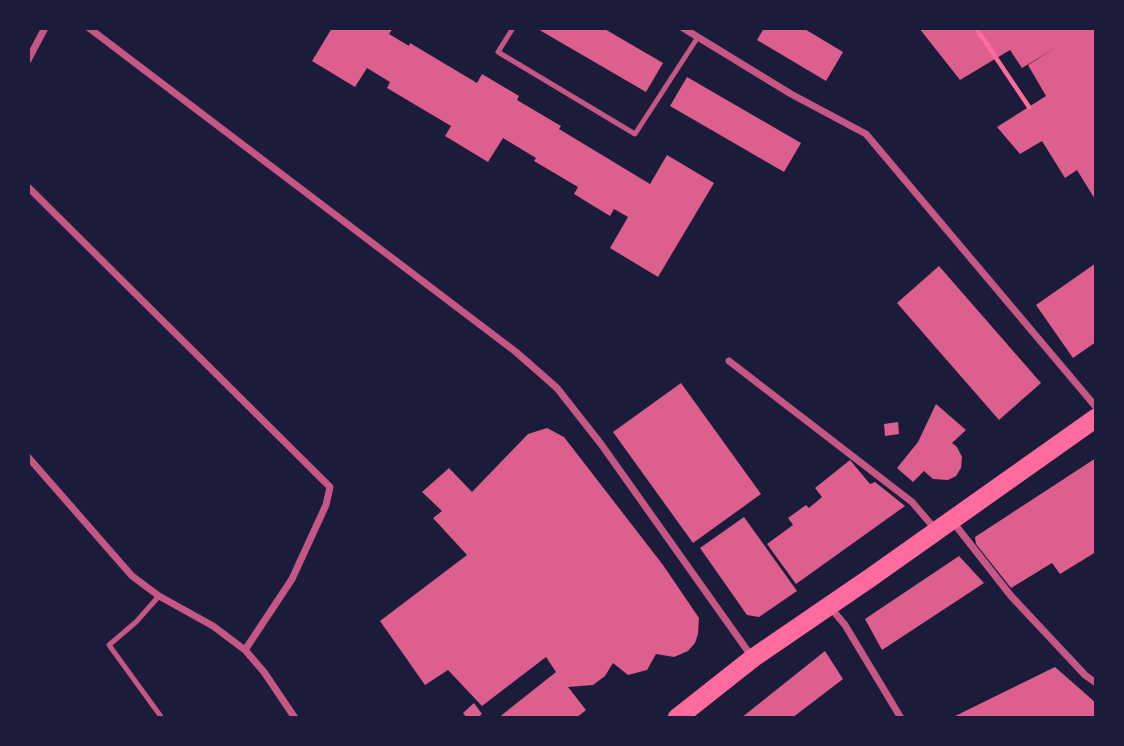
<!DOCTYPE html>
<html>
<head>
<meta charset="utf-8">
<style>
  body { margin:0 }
  #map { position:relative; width:1124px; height:746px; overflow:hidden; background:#1b1b3a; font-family:Georgia,serif }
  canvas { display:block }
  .frame { position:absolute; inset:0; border:30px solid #1b1b3a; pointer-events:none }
</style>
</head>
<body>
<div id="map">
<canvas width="1124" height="746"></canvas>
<div class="frame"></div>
</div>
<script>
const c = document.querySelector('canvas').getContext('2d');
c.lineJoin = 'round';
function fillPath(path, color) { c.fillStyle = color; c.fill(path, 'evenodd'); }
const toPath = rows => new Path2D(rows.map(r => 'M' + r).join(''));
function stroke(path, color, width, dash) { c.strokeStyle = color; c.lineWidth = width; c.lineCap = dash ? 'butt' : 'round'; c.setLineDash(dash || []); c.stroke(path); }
fillPath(toPath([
  [332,28,393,28,389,34,409,46,410,43,477,83,482,74,519,96,517,100,561,126,559,129,650,184,667,155,714,183,658,277,610,248,628,217,614,209,610,216,574,194,578,187,534,161,536,158,503,138,488,162,445,136,451,126,387,88,390,82,367,68,355,87,312,61],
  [536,28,603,28,663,63,646,92],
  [764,28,803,28,843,52,826,81,757,40],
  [919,28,1096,28,1096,201,1077,170,1065,178,1042,141,1020,154,997,127,1046,96,1028,65,1060,45,1022,68,1010,50,960,80],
  [687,77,801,143,784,172,670,106],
  [1096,263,1096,342,1073,358,1036,305],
  [939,266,1041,383,999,420,897,303],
  [681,383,761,494,693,543,613,432],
  [936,404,966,430,952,443,957,447,962,457,961,468,956,476,948,480,933,479,924,471,913,482,897,468,918,442],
  [898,422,899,434,885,436,884,424],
  [547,428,564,437,663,565,699,618,698,634,695,643,688,651,674,657,656,654,647,670,628,675,613,663,605,676,593,685,568,687,586,710,576,718,498,718,556,672,546,657,482,706,448,670,425,685,380,621,467,555,433,518,442,511,422,492,449,468,472,492,528,434],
  [1096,458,1096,552,1060,574,1052,563,1011,588,976,544,975,537],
  [850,460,870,484,875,482,905,506,796,584,767,544,793,525,788,518,806,505,809,508,822,497,815,488],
  [744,517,797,591,759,617,747,615,700,548],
  [959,556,984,583,882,650,865,619],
  [825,651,843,679,792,718,741,718],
  [1055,667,1096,703,1096,716,1092,718,951,718],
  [474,703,482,714,477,718,467,718,463,713]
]), '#dd5f8e');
stroke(toPath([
  [976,28,1029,107]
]), '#ff6b9d', 4.5);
stroke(toPath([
  [513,28,498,52,635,134,698,37],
  [159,596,136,622,109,645,162,718]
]), '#c65784', 5);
stroke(toPath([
  [89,28,516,352,557,388,601,444,752,657],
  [683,28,791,94,866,134,1096,407],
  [28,60,45,28],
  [28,187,330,487,326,505,292,579,245,650],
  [729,361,912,502,936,530],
  [28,457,132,576,159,596,213,626,245,650,264,672,295,718],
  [953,522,1011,596,1085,675,1096,683],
  [830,607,845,625,901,718]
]), '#c65784', 7);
stroke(toPath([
  [677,718,753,658,870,578,1096,418]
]), '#ff6b9d', 19);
</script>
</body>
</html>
